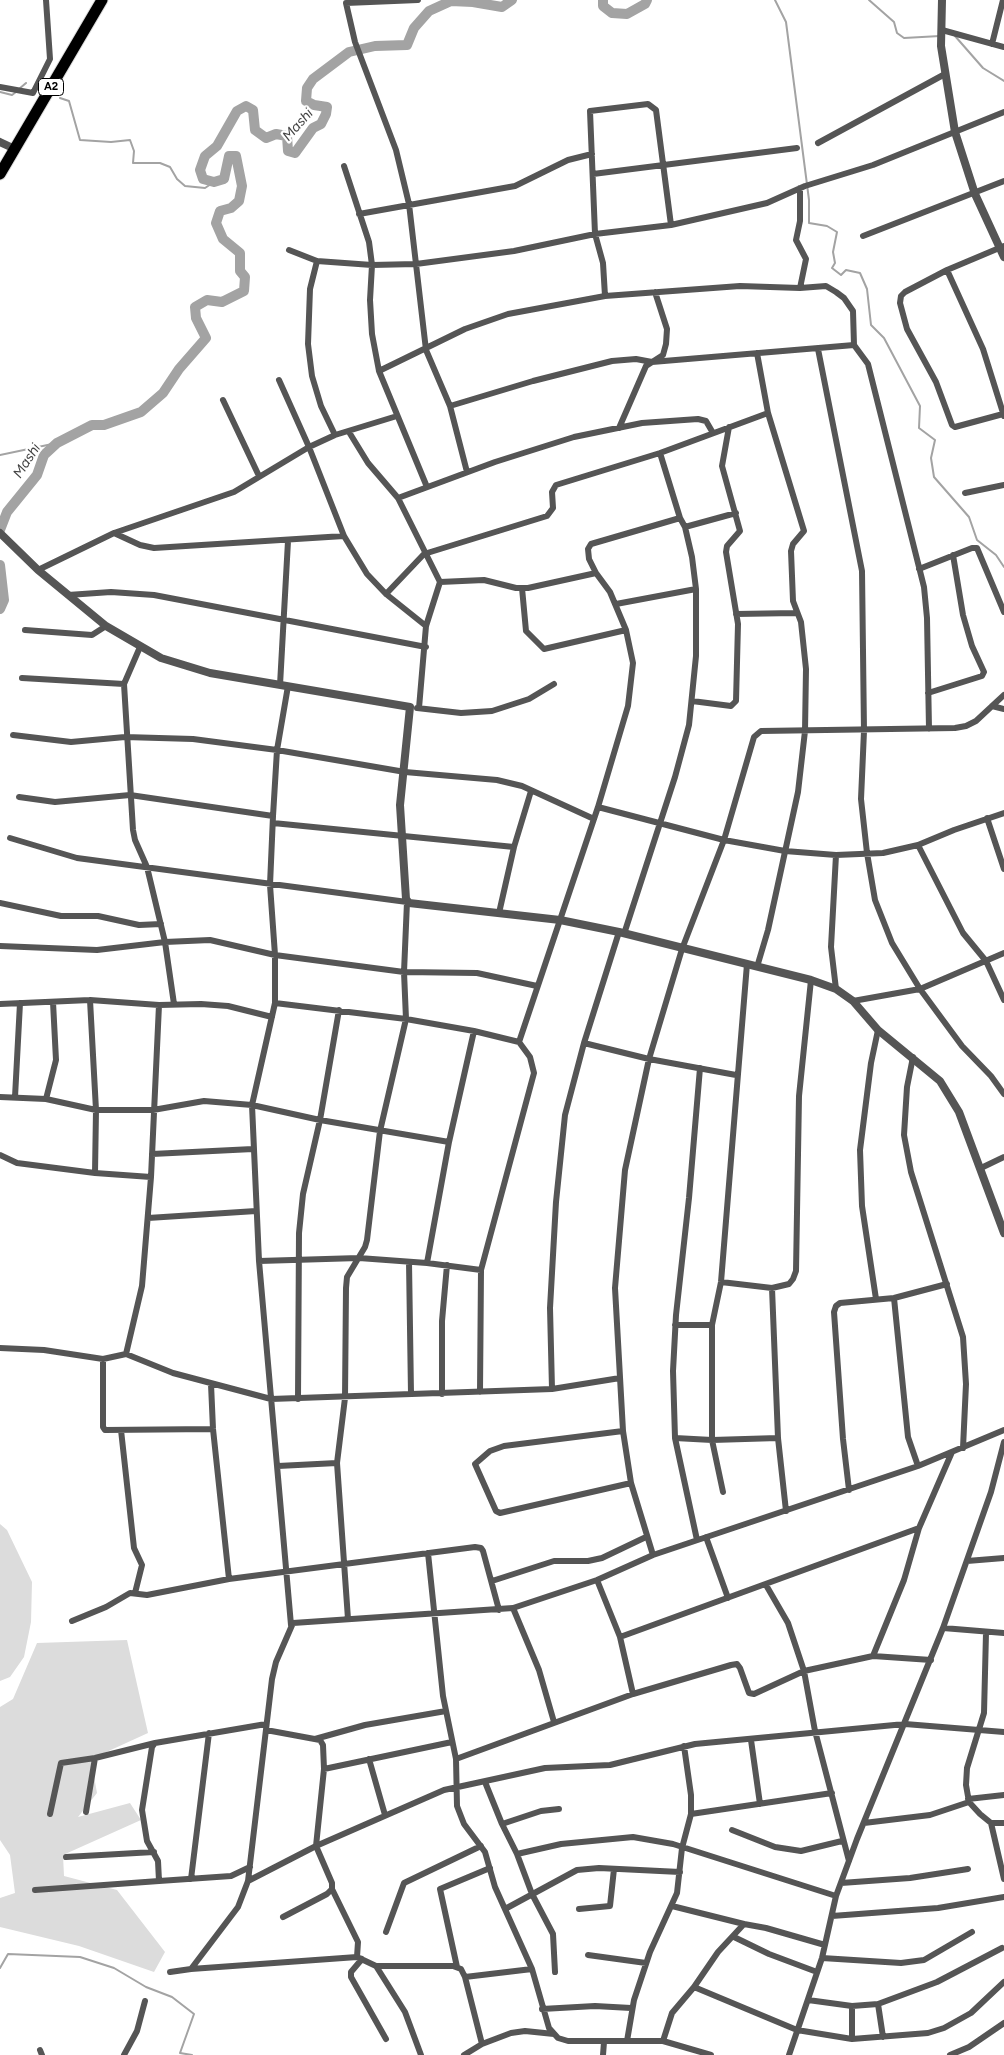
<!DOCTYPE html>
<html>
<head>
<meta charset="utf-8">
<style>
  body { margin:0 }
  canvas { display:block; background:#fff }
</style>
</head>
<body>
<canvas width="1004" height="2055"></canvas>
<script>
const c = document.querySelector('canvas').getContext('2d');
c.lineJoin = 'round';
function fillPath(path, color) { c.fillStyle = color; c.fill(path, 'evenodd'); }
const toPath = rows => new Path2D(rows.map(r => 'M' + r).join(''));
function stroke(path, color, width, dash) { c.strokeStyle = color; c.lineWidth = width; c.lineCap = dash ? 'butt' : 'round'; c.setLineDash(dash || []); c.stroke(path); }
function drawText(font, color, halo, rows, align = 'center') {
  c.font = font + ' Figtree,sans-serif'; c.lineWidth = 4.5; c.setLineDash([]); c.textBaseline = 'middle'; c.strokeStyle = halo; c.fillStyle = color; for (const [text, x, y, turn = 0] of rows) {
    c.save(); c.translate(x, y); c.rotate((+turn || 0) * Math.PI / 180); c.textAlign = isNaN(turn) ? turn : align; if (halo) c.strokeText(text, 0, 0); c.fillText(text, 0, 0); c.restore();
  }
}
fillPath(toPath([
  [0,1524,7,1530,32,1582,31,1622,24,1657,10,1677,0,1681],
  [127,1640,148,1733,91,1759,97,1793,78,1817,130,1803,141,1820,63,1855,64,1876,117,1890,165,1952,154,1972,79,1946,0,1927,0,1898,15,1893,10,1855,0,1840,0,1707,13,1699,37,1643]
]), '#dcdcdc');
stroke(toPath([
  [775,0,786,22,809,200,809,223,827,226,837,232,833,252,835,263,832,268,841,275,846,270,860,273,867,289,871,325,884,338,920,406,919,428,935,440,931,458,934,477,969,517,977,540,996,555,1004,567],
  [869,0,894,22,897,33,904,38,940,36],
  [955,36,983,68,1004,81],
  [19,89,26,83],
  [0,92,12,95,16,92],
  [60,98,69,101,80,140,111,142,130,140,134,151,133,163,160,163,170,167,177,179,185,186,205,188,214,182],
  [0,455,57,443],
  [0,1968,8,1954,80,1957,114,1968,146,1987,172,1997,194,2014,180,2053,192,2055]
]), '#a3a3a3', 2);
stroke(toPath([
  [603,0,603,6,612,13,627,14,645,4,647,0],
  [0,530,7,512,37,475,44,455,57,443,92,425,104,425,141,412,163,393,179,369,206,338,196,318,195,307,207,300,222,302,244,291,245,277,240,271,240,253,223,239,216,223,220,211,231,208,239,201,242,186,236,156,229,156,224,179,214,182,203,179,200,170,205,156,217,146,237,111,246,106,253,110,255,130,266,138,276,134,287,136,288,151,295,153,313,128,321,124,326,114,327,107,314,105,306,101,307,88,313,79,349,52,375,46,407,45,414,28,429,11,451,1,473,2,502,7,512,0],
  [0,565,4,600,0,609]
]), '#a3a3a3', 10);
const trunk = toPath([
  [0,174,102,0]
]);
stroke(trunk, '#dbdbdb', 13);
stroke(toPath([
  [418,0,346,3,355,42,396,150,409,204,426,350,450,406,467,472],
  [942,30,1004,47],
  [992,44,1003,0],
  [0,87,33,93,50,59,46,0],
  [818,143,945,74],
  [344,166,369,242,372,265,370,300,372,334,379,371,427,487],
  [593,174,797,148],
  [800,188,800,221,796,240,806,259,800,288],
  [359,214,515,186,568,160,592,154],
  [863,236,1004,181],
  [289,250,317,261,372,265,416,264,514,251,595,234,671,225,767,203,805,186,873,165,1004,112],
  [317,261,310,289,308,344,312,376,321,406,335,435],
  [947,270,983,349,1004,416],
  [605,296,603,263,595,234,590,111,648,104,656,110,671,225],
  [818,349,862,571,864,731,861,799,867,853,875,900,892,943,920,989,962,1046,991,1076,1004,1094],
  [757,353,768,413,804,531,793,544,791,551,793,601,801,622,806,669,805,731,798,792,768,930,757,967],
  [379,371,465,329,508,314,605,296,740,286,800,288,826,286,836,292,844,298,853,311,854,345,868,364,924,587,927,618,929,729],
  [279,380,309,447,344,536,367,574,386,594,426,626],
  [223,400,259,476],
  [450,406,533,381,612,361,636,359,652,362,854,345],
  [1003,414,955,427,952,425,936,382,907,329,900,303,901,296,905,292,947,270,1004,246],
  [619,428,646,366,663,355,666,344,667,329,655,292],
  [349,432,368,463,398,498,440,582,426,626,419,708],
  [965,493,1004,485],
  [398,498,495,462,574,437,642,423,698,419,706,421,713,433],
  [685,527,736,513],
  [114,533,140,545,154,548,344,536],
  [919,569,972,548,977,548,1004,612],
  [38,570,114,533,234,492,309,447,335,435,397,416],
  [440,582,484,580,516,588,528,588,596,573],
  [522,588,526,631,544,649,626,630],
  [386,594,424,554,547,516,553,508,552,492,556,485,660,453,768,413],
  [68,595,111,592,154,595,426,647],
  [616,604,696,589],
  [736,614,796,613],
  [25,630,92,635,106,626],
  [140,647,124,684,133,830,135,840,147,867,165,942,174,1004],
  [22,678,124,684],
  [280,685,288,541],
  [288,686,277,750,273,816,270,885,275,955,275,1003,252,1105,259,1261,291,1625],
  [928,693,982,676,984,672,972,646,963,615,953,555],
  [692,701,731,706,736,701,738,624,726,552,727,546,740,531,722,466,729,427],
  [992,706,1004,709],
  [417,708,461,713,492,711,529,699,554,684],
  [13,735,71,742,125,737,193,739,277,750,405,772,497,780,522,786,594,819],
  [19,797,55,802,130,795,273,816],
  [598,807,724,840,785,851,836,855,883,853,918,845,954,830,1004,813],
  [987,818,1004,869],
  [273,823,514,847],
  [10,838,77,858,407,902,404,972,406,1019,380,1131,367,1240,365,1247,347,1277,346,1288,345,1398,337,1463,348,1619],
  [918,845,963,933,986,961,1004,1000],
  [0,903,61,916,98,916,139,925,161,924],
  [499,913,514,847,531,791],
  [624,934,675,777,689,725,696,656,696,589,692,557,685,527,680,518,660,453],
  [0,946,97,950,165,942,210,940,275,955,404,972,477,973,537,986],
  [836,989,831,947,836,855],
  [90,1000,96,1110,95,1173],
  [853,1001,920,989,1004,953],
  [275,1003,406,1019,474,1031,519,1042,530,1057,534,1073,481,1270,480,1392],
  [0,1004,90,1000,159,1005,201,1004,228,1006,272,1017],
  [519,1042,598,807,628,706,633,663,626,630,610,592,596,573,589,559,588,549,591,544,680,518],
  [584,1043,649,1059,736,1075],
  [913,1057,907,1087,904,1135,911,1172,963,1337,966,1384,963,1448],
  [0,1097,46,1099,96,1110,153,1110,204,1101,252,1105,320,1120,449,1142],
  [15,1097,20,1003],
  [46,1099,56,1060,53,1002],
  [152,1154,253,1149],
  [0,1155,17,1163,95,1173,151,1177],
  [981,1168,1004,1157],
  [148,1218,256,1211],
  [259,1261,359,1258,427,1263,481,1270],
  [409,1262,411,1394],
  [427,1263,449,1142,474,1031],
  [721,1282,772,1288,789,1284,793,1279,796,1271,799,1096,811,980],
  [772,1288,778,1438,786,1511],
  [894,1298,908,1437,918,1466],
  [876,1299,862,1206,860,1150,871,1063,878,1030],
  [675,1325,712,1325],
  [0,1348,44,1350,103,1359,126,1354,173,1373,271,1399,552,1389,620,1378],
  [126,1354,142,1286,151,1177,159,1005],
  [103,1359,103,1427,105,1430,213,1429],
  [211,1384,213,1429,229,1579],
  [552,1389,550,1308,556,1202,565,1115,584,1043,619,932],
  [442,1394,442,1321,447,1265],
  [298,1399,299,1233,303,1194,320,1120,339,1010],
  [121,1430,134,1548,142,1565,135,1593],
  [623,1431,504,1446,490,1451,475,1464,496,1511,500,1513,631,1483],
  [675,1438,712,1440,778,1438],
  [278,1466,337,1463],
  [849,1490,843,1439,834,1312,836,1306,840,1303,894,1298,947,1284],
  [723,1492,712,1440,712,1325,721,1282,747,964],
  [706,1537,728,1598],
  [697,1540,675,1438,673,1371,676,1315,689,1198,700,1068],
  [428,1553,443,1696,456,1759,457,1806,464,1824,485,1852,495,1887,532,1969,549,2028,558,2038,568,2041,663,2041,711,2055],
  [653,1555,631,1483,623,1431,615,1288,625,1170,649,1059,682,949,724,840,754,737,761,731,955,728,966,726,976,721,1004,695],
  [967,1561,1004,1558],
  [597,1580,620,1637,633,1694],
  [492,1581,554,1561,588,1561,602,1558,646,1537],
  [766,1585,788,1623,804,1671,815,1731,849,1861],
  [513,1608,539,1670,554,1722],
  [72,1621,106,1607,130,1593,147,1595,229,1579,475,1547,481,1548,483,1551,499,1610],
  [943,1628,1004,1633],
  [986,1633,984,1713,967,1768,966,1785,969,1802,980,1814,991,1823,1004,1823],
  [620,1637,919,1528],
  [873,1656,904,1580,919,1528,952,1452],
  [266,1730,320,1740,323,1745,324,1769,316,1846,332,1883,332,1889,327,1894,283,1917],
  [315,1739,365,1725,446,1711],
  [751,1740,760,1804],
  [369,1759,385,1815],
  [456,1759,633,1694,731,1665,737,1664,740,1668,749,1693,754,1694,804,1671,873,1656,931,1660],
  [324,1769,452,1742],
  [485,1782,502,1824,517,1854,561,1844,633,1837,673,1844,836,1896],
  [968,1799,1004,1795],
  [86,1812,95,1758],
  [50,1814,61,1763,95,1758,155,1743],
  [691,1814,832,1793],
  [864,1823,930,1815,969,1802],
  [991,1823,1004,1879],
  [502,1824,541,1811,559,1809],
  [732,1830,775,1847,801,1851,842,1841],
  [517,1854,532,1894,553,1934,555,1972],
  [66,1857,154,1852],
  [250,1867,231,1876,159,1881,158,1861,147,1841,142,1810,152,1747,155,1743,266,1724],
  [191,1879,209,1733],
  [248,1881,316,1846,444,1790,545,1768,610,1765,695,1744,905,1724,1004,1732],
  [841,1883,910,1878,968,1869],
  [332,1889,358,1942,357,1957],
  [35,1890,159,1881],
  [672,1906,744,1924],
  [505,1909,577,1870,599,1868,680,1872],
  [579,1909,610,1906,614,1869],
  [832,1916,938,1908,1004,1897],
  [386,1932,404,1883,481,1846],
  [734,1937,769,1954,817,1972],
  [588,1955,646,1963],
  [822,1958,901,1963,924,1960,972,1932],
  [362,1959,351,1972,351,1977,386,2039],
  [376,1966,453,1966,461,1969,465,1977],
  [457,1967,440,1889,490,1868],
  [191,1969,357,1957,376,1966,405,2012,421,2055],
  [170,1972,191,1969,238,1907,248,1881,272,1679,276,1662,293,1623,513,1608,597,1580,653,1555,918,1466,1004,1430],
  [694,1987,797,2030,852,2039,928,2033,944,2028,971,2013,1004,1982],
  [808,2000,852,2006,878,2004,937,1982,1002,1948],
  [878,2004,883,2037],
  [852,2006,852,2039],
  [542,2009,595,2006,631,2008],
  [627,2041,634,2000,650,1952,677,1893,682,1848,691,1814,691,1795,684,1746],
  [663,2041,672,2013,694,1987,718,1952,744,1924,766,1928,825,1945],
  [482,2044,465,1977,532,1969],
  [40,2050,42,2055],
  [124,2055,137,2031,145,2001],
  [464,2055,482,2044,511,2033,525,2031,554,2034],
  [603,2055,604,2042],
  [789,2055,822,1958,836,1896,857,1839,943,1628,991,1492,1004,1442],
  [950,2055,969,2047,1004,2023]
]), '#555', 6);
stroke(toPath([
  [942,0,941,46,955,132,975,194,1004,257],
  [0,142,15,149],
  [0,533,38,570,106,626,161,658,210,673,410,707,400,805,406,899,409,903,560,920,619,932,811,980,836,989,853,1001,878,1030,940,1081,959,1112,1004,1233]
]), '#555', 8);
stroke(trunk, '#000', 11);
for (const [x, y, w] of [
  [51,87,25]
]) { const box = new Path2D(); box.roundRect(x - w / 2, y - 8.5, w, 17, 4); c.fillStyle = '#fff'; c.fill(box); stroke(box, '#000', 1); }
drawText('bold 11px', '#000', null, [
  ["A2",51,87]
]);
drawText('italic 14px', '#444', '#fff', [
  ["Mashi",298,125,-48],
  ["Mashi",27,461,-57]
]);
</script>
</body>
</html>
